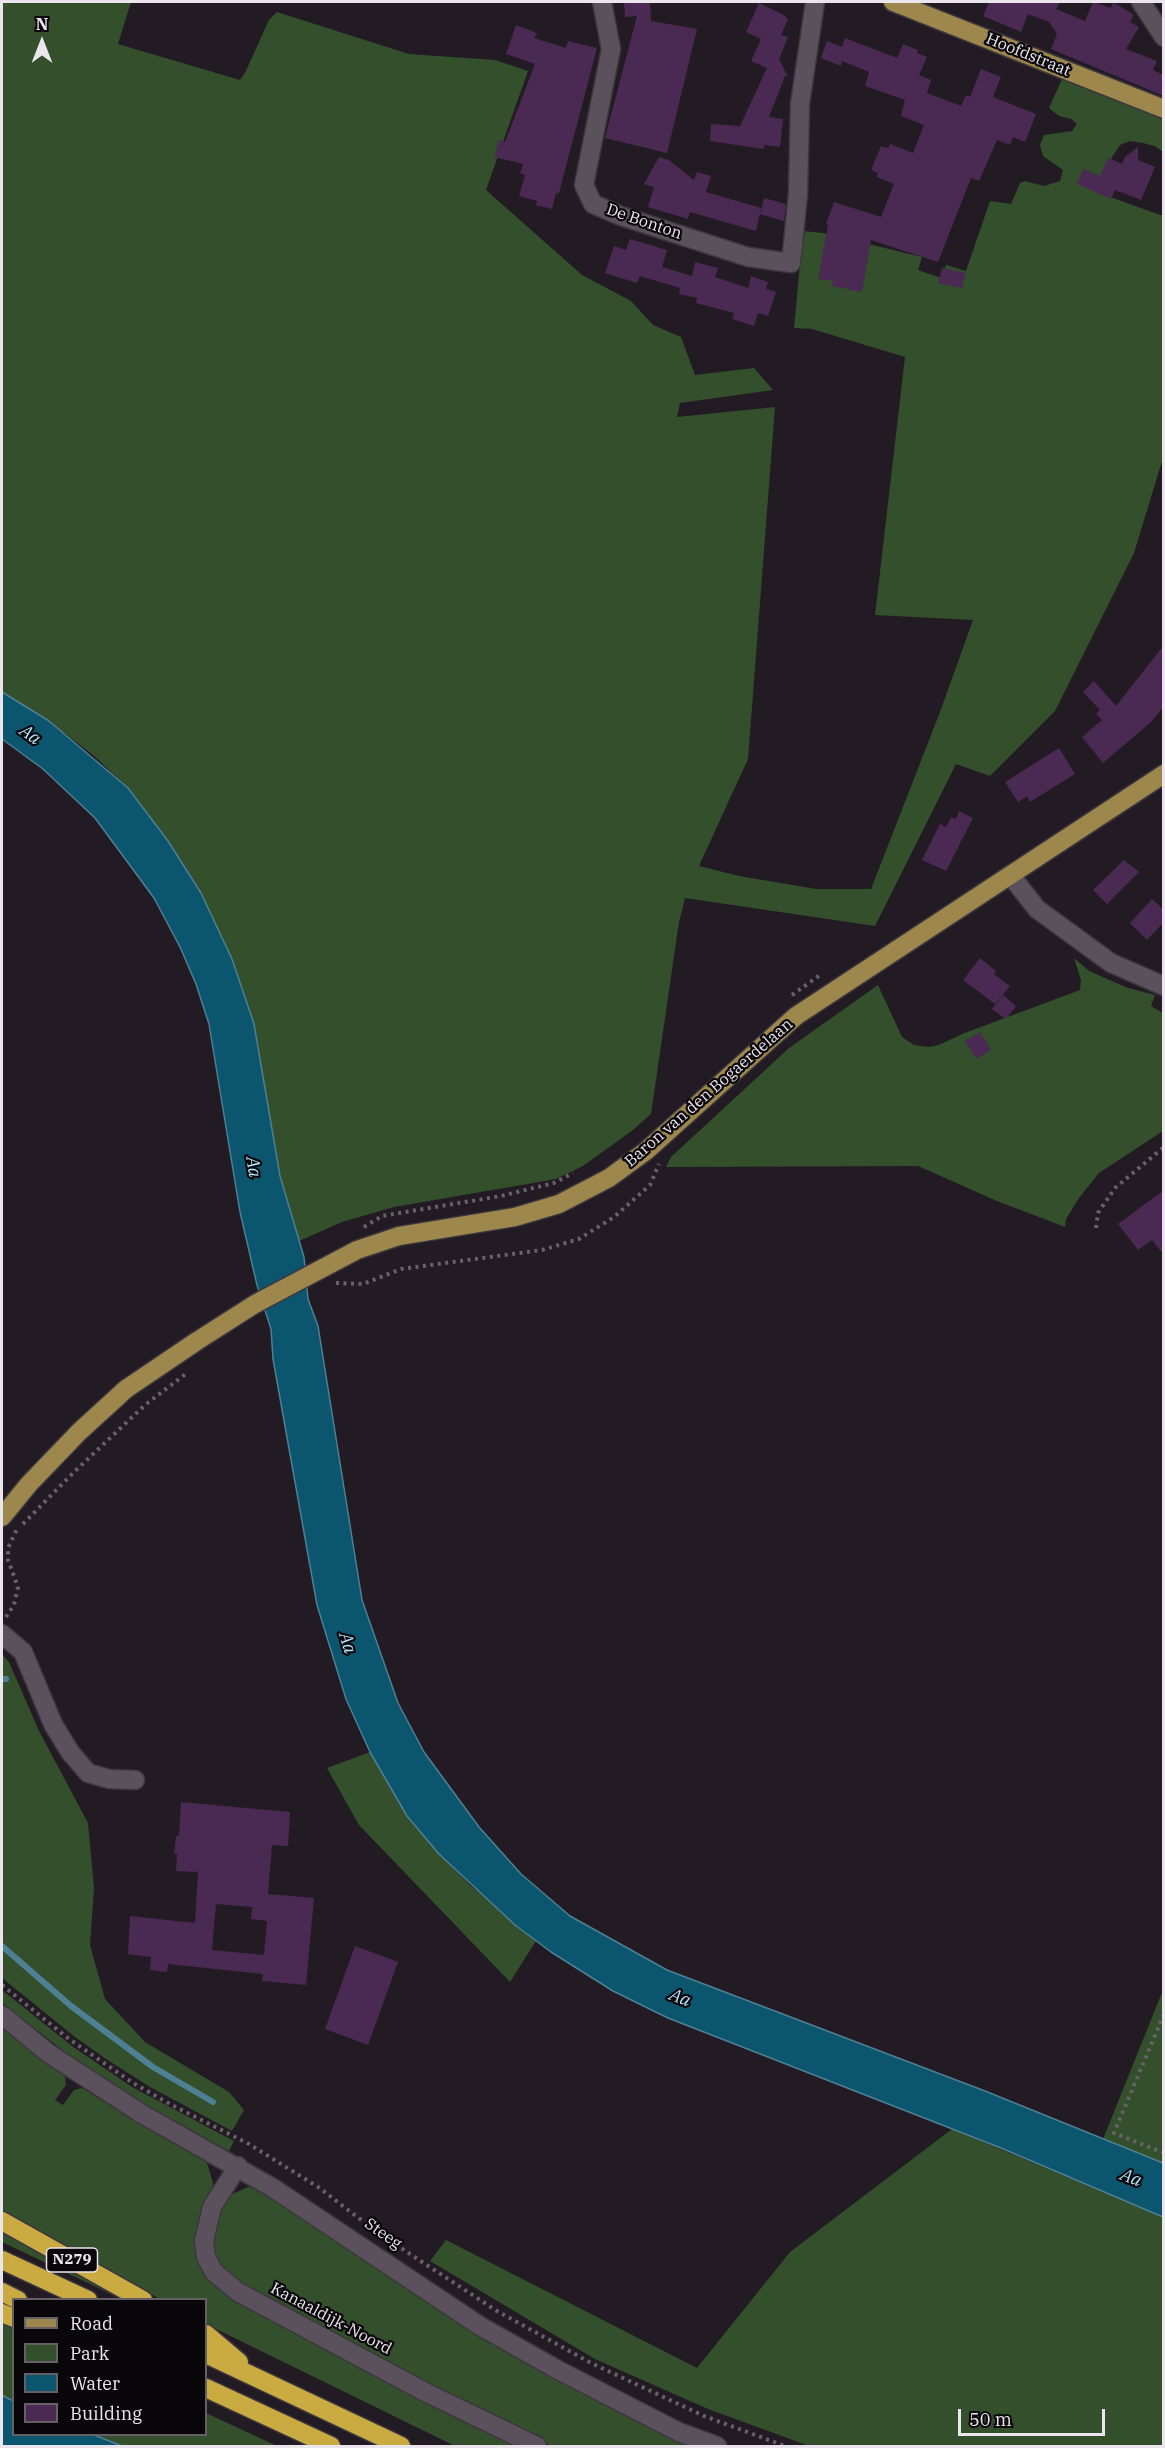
<!DOCTYPE html>
<html>
<head>
<meta charset="utf-8">
<style>
  body { margin:0 }
  #map { position:relative; width:1165px; height:2448px; overflow:hidden; background:#231b24; font-family:"IBM Plex Serif",serif }
  canvas { display:block }
  .frame { position:absolute; inset:0; border:3px solid #ebe6ed; pointer-events:none }
  .legend { position:absolute; left:12px; top:2298px; width:195px; height:138px; box-sizing:border-box; background:#0a070b; border:2px solid #646065; margin:0; padding:8px 10px; list-style:none; font-size:18px; color:#ebe6ed }
  .legend li { display:flex; align-items:center; gap:12px; height:30px }
  .legend b { width:30px; border:2px solid #646065 }
  .north { position:absolute; left:12px; top:12px; width:60px; height:60px; -webkit-text-stroke:4px #0a070b; paint-order:stroke; rotate:0deg; font-size:16px; font-weight:700; line-height:24px; text-align:center; color:#ebe6ed }
  .north::after { content:''; display:block; margin:auto; width:21px; height:27px; background:#ebe6ed; clip-path:polygon(50% 0,100% 100%,50% 72%,0 100%) }
  .scale { position:absolute; left:958px; top:2409px; width:147px; height:27px; box-sizing:border-box; border:3px solid #ebe6ed; border-top:0; padding-left:8px; font-size:18px; line-height:21px; white-space:nowrap; color:#ebe6ed; -webkit-text-stroke:4px #0a070b; paint-order:stroke }
</style>
</head>
<body>
<div id="map">
<canvas width="1165" height="2448"></canvas>
<div class="frame"></div>
<ul class="legend">
<li><b style="height:8px;background:#9d874c"></b>Road</li>
<li><b style="height:16px;background:#334f2c"></b>Park</li>
<li><b style="height:16px;background:#0b556e"></b>Water</li>
<li><b style="height:16px;background:#4a2a52"></b>Building</li>
</ul>
<div class="north">N</div>
<div class="scale">50 m</div>
</div>
<script>
const c = document.querySelector('canvas').getContext('2d');
c.lineJoin = 'round';
function fillPath(path, color) { c.fillStyle = color; c.fill(path, 'evenodd'); }
const toPath = rows => new Path2D(rows.map(r => 'M' + r).join(''));
function stroke(path, color, width, dash) { c.strokeStyle = color; c.lineWidth = width; c.lineCap = dash ? 'butt' : 'round'; c.setLineDash(dash || []); c.stroke(path); }
function drawText(font, color, halo, rows, align = 'center') {
  c.font = font + ' "IBM Plex Serif",serif'; c.lineWidth = 4.5; c.setLineDash([]); c.textBaseline = 'middle'; c.strokeStyle = halo; c.fillStyle = color; for (const [text, x, y, turn = 0] of rows) {
    c.save(); c.translate(x, y); c.rotate((+turn || 0) * Math.PI / 180); c.textAlign = isNaN(turn) ? turn : align; if (halo) c.strokeText(text, 0, 0); c.fillText(text, 0, 0); c.restore();
  }
}
fillPath(toPath([
  [2,2,131,2,118,44,240,80,245,73,269,20,277,12,409,54,495,60,528,71,486,190,582,275,631,301,653,325,681,337,695,375,754,368,773,390,680,403,677,417,775,407,748,759,699,866,739,876,816,889,871,889,940,712,973,620,875,615,905,357,812,329,794,328,803,231,823,233,922,257,918,270,941,278,946,265,966,271,990,201,1011,204,1020,183,1025,181,1044,186,1060,181,1063,170,1043,156,1040,145,1044,135,1072,131,1077,124,1071,119,1059,116,1049,108,1062,79,1163,119,1163,152,1155,146,1143,143,1130,141,1120,145,1112,157,1099,193,1163,216,1163,458,1134,553,1055,711,990,776,956,764,875,926,685,898,679,922,651,1114,633,1130,583,1166,556,1179,394,1207,342,1222,299,1241,280,1176,168,841,128,788,93,755,49,721,2,692],
  [1074,958,1089,971,1128,988,1155,995,1151,1006,1163,1013,1163,1131,1099,1173,1079,1198,1066,1219,1065,1227,997,1201,918,1166,666,1167,671,1157,789,1048,878,985,902,1037,914,1045,928,1047,939,1045,962,1034,1080,990,1081,980],
  [2,1654,9,1662,39,1731,88,1823,94,1888,90,1945,105,1999,145,2042,229,2092,244,2110,232,2131,150,2087,106,2059,75,2037,2,1978],
  [370,1752,407,1816,439,1854,470,1885,536,1941,510,1982,359,1825,327,1768],
  [2,1990,72,2046,132,2087,234,2141,229,2151,147,2108,84,2067,2,2003],
  [1163,1990,1163,2163,1103,2139],
  [2,2026,65,2076,66,2085,55,2100,63,2105,74,2090,82,2088,130,2118,202,2157,207,2163,213,2183,205,2269,520,2446,455,2446,206,2324,206,2300,160,2299,2,2213],
  [952,2129,1163,2217,1163,2446,809,2446,708,2409,595,2359,430,2261,446,2240,697,2368,790,2252],
  [248,2187,256,2188,276,2197,448,2315,701,2446,551,2446,383,2361,245,2285,226,2273,219,2265,212,2246,217,2215,226,2197],
  [2,2227,115,2291,113,2295,2,2242],
  [2,2319,13,2324,13,2401,2,2395],
  [206,2413,277,2446,122,2446,94,2435,206,2434]
]), '#334f2c');
const water = toPath([
  [2,692,49,721,128,788,168,841,201,893,232,959,254,1024,280,1176,304,1257,308,1299,318,1326,362,1600,398,1703,424,1752,479,1827,521,1874,570,1916,667,1970,985,2091,1163,2163,1163,2217,1001,2148,668,2018,613,1991,551,1952,515,1925,439,1854,407,1816,370,1752,346,1699,317,1605,273,1359,271,1329,257,1285,240,1212,209,1024,196,984,180,947,154,898,95,818,43,769,2,739,2,692],
  [2,2395,13,2401,14,2434,94,2435,122,2446,2,2446,2,2395]
]);
fillPath(water, '#0b556e');
stroke(water, '#4e8094', 1.5);
stroke(toPath([
  [2,1679,6,1679],
  [2,1946,71,2006,153,2067,213,2102]
]), '#4e8094', 6);
fillPath(toPath([
  [624,2,650,2,651,21,697,29,667,153,605,138,637,16,625,17],
  [989,2,1060,2,1056,9,1085,21,1093,2,1111,8,1113,2,1134,15,1130,22,1139,27,1126,49,1157,61,1153,70,1164,75,1164,96,1051,49,1057,34,1049,22,1028,14,1021,32,983,16],
  [759,3,782,14,788,19,781,35,788,37,779,59,788,77,785,76,769,117,783,119,780,147,764,145,764,149,710,141,711,124,740,126,767,68,751,61,761,39,746,32],
  [516,25,537,33,534,38,566,48,568,41,597,48,559,193,556,193,552,209,536,205,537,201,519,196,525,175,520,173,523,164,494,157,499,140,505,142,535,64,506,54],
  [845,38,897,58,903,44,918,50,917,53,927,57,919,75,931,80,927,93,961,106,966,95,970,97,981,69,1001,77,993,97,1036,114,1025,142,1013,137,1010,145,997,140,979,181,971,178,938,262,871,240,862,292,832,286,833,281,818,279,828,225,826,224,834,202,881,217,894,184,877,177,878,173,871,170,881,146,888,148,890,144,913,153,924,125,901,116,905,100,865,86,869,72,842,61,841,66,821,58,827,41,842,47],
  [1138,147,1138,160,1155,167,1141,200,1115,190,1111,199,1077,184,1083,169,1100,176,1108,158,1122,164,1125,157],
  [659,157,669,160,694,180,697,172,711,176,706,192,761,208,756,231,690,212,688,219,648,207,654,187,644,184],
  [764,198,786,204,784,221,760,214],
  [630,239,667,250,662,267,692,276,695,262,718,268,715,277,748,288,751,276,768,282,766,289,776,292,768,316,758,313,754,326,745,323,732,319,734,313,696,303,697,298,679,294,680,288,640,276,637,283,605,273,614,246,626,250],
  [942,268,966,273,962,288,938,283],
  [1164,645,1164,706,1151,722,1103,763,1082,737,1102,720,1096,714,1100,710,1083,692,1094,681,1116,706],
  [1059,748,1075,774,1030,802,1027,796,1018,802,1005,782],
  [959,811,973,818,946,871,922,860,940,824,946,827,951,817,956,819],
  [1124,860,1139,872,1107,904,1093,890],
  [1152,899,1164,910,1164,922,1147,940,1130,923],
  [980,958,996,971,994,974,1010,986,995,1004,963,980],
  [1003,995,1016,1006,1006,1019,992,1009],
  [980,1032,991,1050,976,1059,965,1041],
  [1164,1190,1164,1255,1152,1240,1138,1250,1118,1224],
  [181,1802,290,1812,288,1846,272,1845,268,1894,314,1898,306,1985,262,1981,263,1974,168,1964,167,1972,150,1970,151,1957,128,1954,130,1916,195,1923,198,1872,176,1871,177,1854,174,1854,176,1836,179,1836],
  [216,1904,252,1907,251,1919,267,1921,264,1955,212,1950],
  [355,1946,398,1962,368,2045,325,2029]
]), '#4a2a52');
const minor = toPath([
  [602,2,611,49,584,185,593,204,621,216,748,257,791,263,798,194,800,104,815,2],
  [1141,2,1164,37],
  [1011,876,1037,909,1111,963,1164,986],
  [2,1634,23,1652,53,1724,70,1752,88,1773,109,1779,135,1780],
  [2,2015,48,2053,142,2114,273,2188,480,2326,558,2370,679,2432,717,2446],
  [238,2166,212,2207,204,2241,206,2257,214,2272,238,2292,427,2393,537,2446]
]);
const major = toPath([
  [893,2,1164,109],
  [2,1517,29,1484,79,1432,126,1389,197,1341,255,1304,357,1250,399,1236,515,1217,559,1204,609,1178,646,1151,796,1016,1164,774]
]);
const highway = toPath([
  [2,2221,143,2300],
  [2,2260,88,2300],
  [2,2292,18,2300],
  [2,2313,14,2318],
  [206,2334,239,2362],
  [206,2354,401,2446],
  [206,2388,331,2446]
]);
stroke(minor, '#3d373e', 21);
stroke(major, '#3d373e', 21);
stroke(highway, '#3d373e', 21);
stroke(toPath([
  [792,995,820,975],
  [364,1227,382,1216,501,1196,554,1183,573,1173],
  [1096,1228,1098,1213,1115,1188,1164,1147],
  [336,1283,363,1284,401,1269,542,1250,579,1239,614,1217,650,1185,659,1164],
  [23,1524,73,1473,145,1405,187,1373],
  [6,1617,14,1605,18,1587,8,1560,8,1548,17,1529],
  [2,1985,69,2039,133,2083,170,2104,249,2144,318,2187,381,2235,497,2311,591,2363,704,2416,785,2446],
  [1164,2014,1114,2133,1164,2153]
]), '#69626a', 4, [3, 4.5]);
stroke(minor, '#5a515c', 18);
stroke(major, '#9d874c', 18);
stroke(highway, '#c9ab42', 18);
for (const [x, y, w] of [
  [72,2260,51]
]) { const box = new Path2D(); box.roundRect(x - w / 2, y - 12, w, 24, 4.5); c.fillStyle = '#0a070b'; c.fill(box); stroke(box, '#ebe6ed', 1.5); }
drawText('bold 15px', '#ebe6ed', null, [
  ["N279",72,2260]
]);
drawText('16px', '#ebe6ed', '#0a070b', [
  ["Hoofdstraat",1028,55,22],
  ["De Bonton",644,222,19],
  ["Baron van den Bogaerdelaan",709,1093,-41],
  ["Steeg",383,2234,35],
  ["Kanaaldijk-Noord",331,2319,28]
]);
drawText('italic 18px', '#b0e6fe', '#0a070b', [
  ["Aa",30,735,35],
  ["Aa",253,1167,81],
  ["Aa",347,1643,73],
  ["Aa",680,1998,22],
  ["Aa",1131,2178,22]
]);
</script>
</body>
</html>
